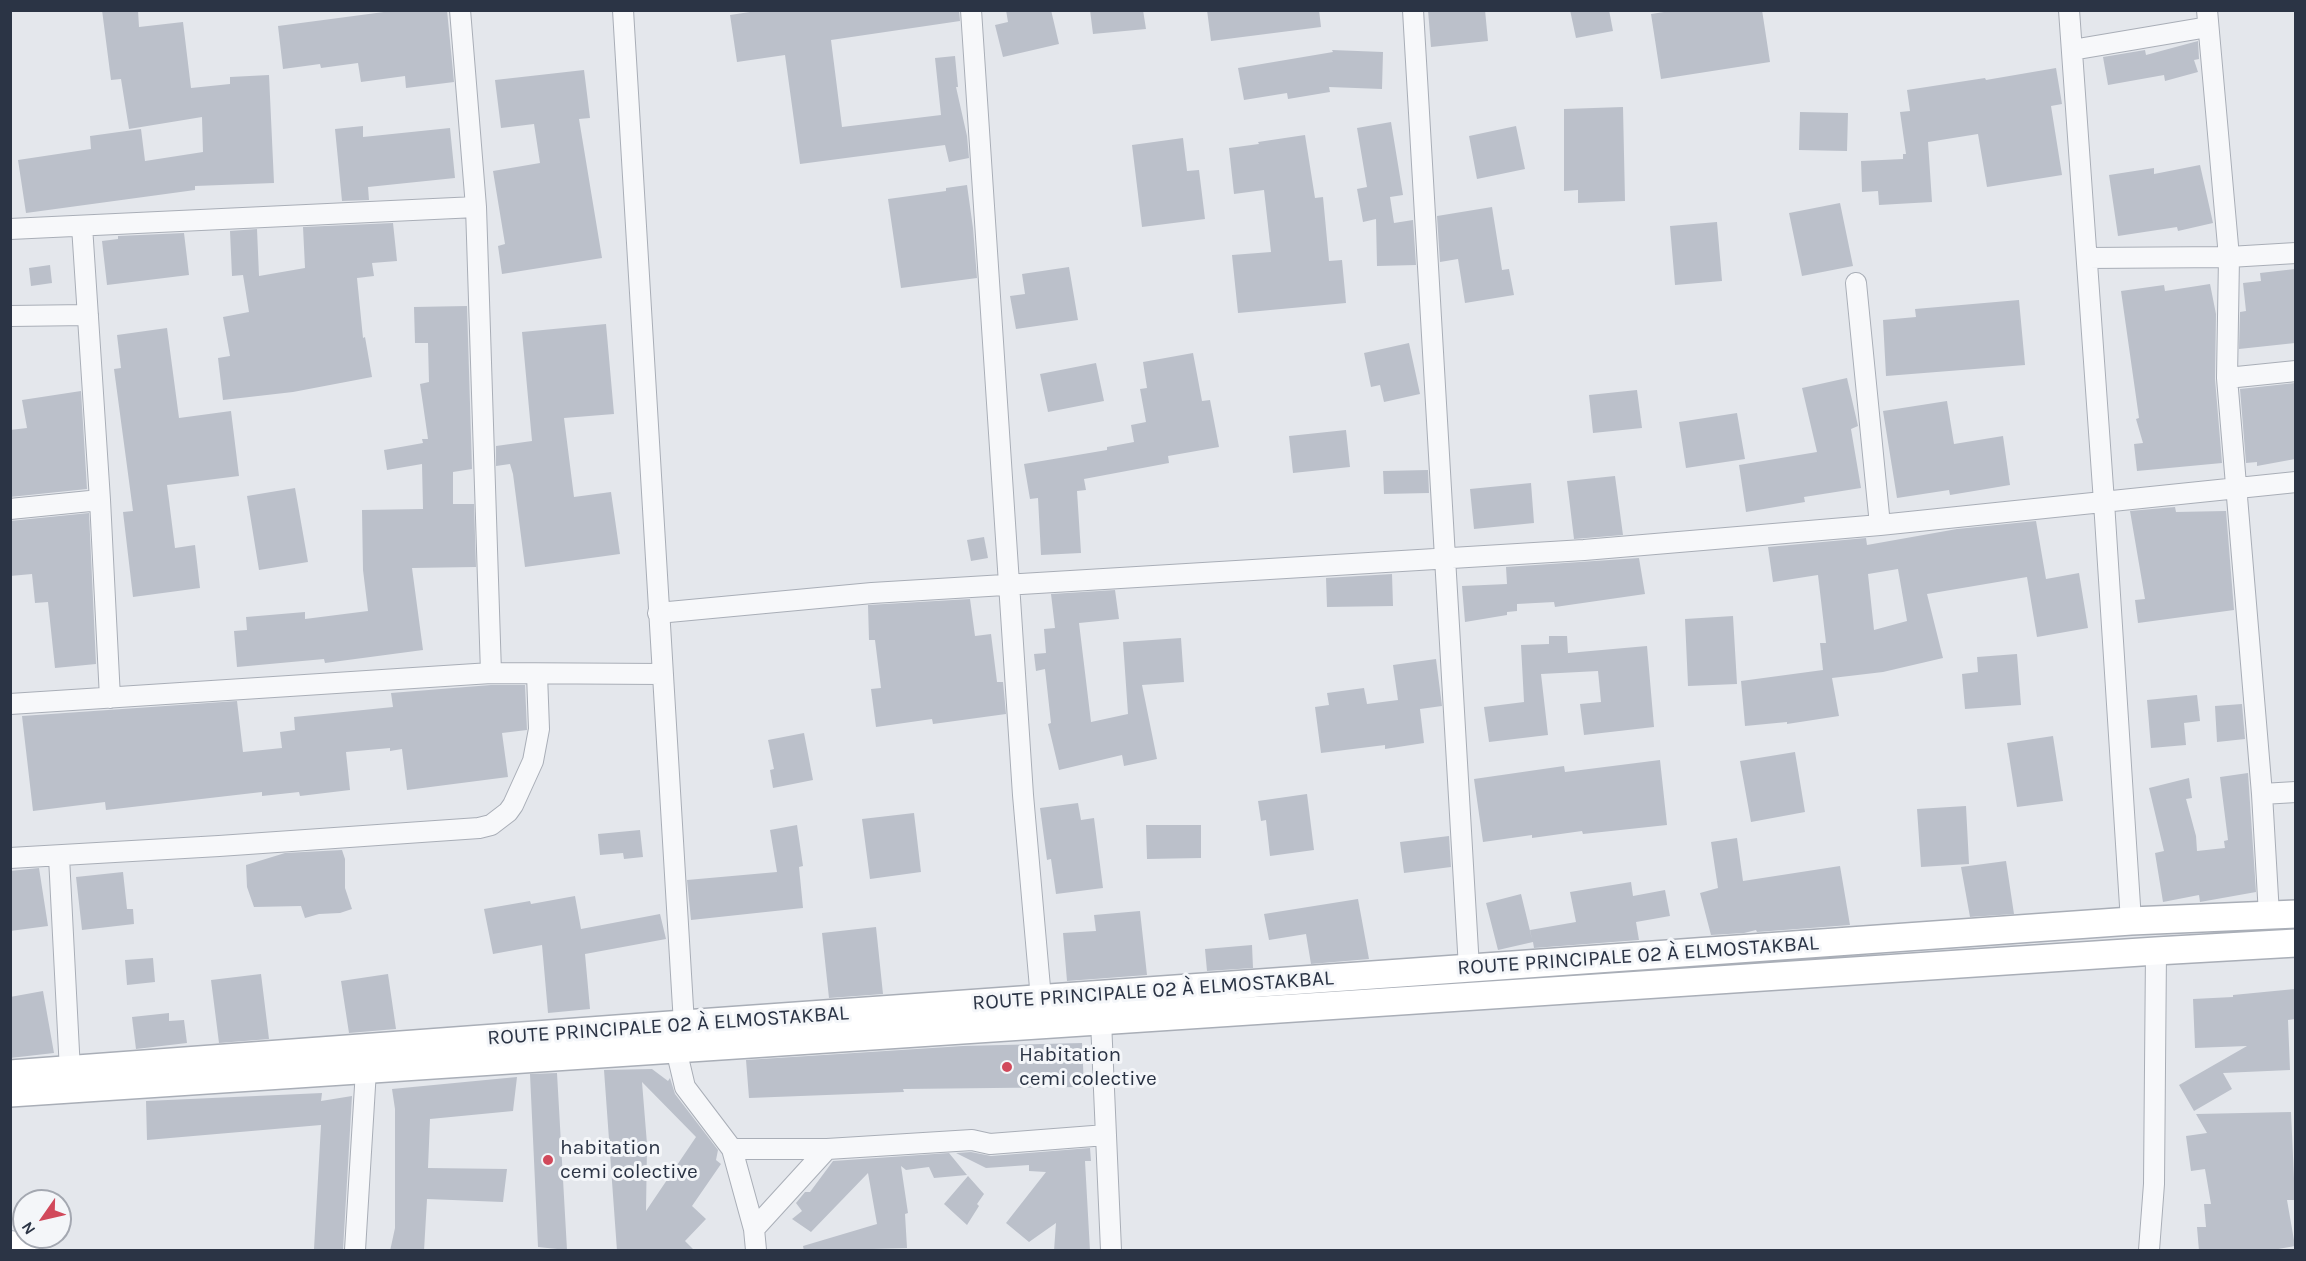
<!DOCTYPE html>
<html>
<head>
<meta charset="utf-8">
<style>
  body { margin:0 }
  #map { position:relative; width:2306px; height:1261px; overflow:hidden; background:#e4e7ec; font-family:Karla,sans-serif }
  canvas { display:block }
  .frame { position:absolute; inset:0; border:12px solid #2b3445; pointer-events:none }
  .north { position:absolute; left:12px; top:1189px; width:60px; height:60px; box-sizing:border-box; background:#f4f6f9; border:2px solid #a4a8b1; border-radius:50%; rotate:236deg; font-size:16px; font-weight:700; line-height:24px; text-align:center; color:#2b3445 }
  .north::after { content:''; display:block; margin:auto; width:21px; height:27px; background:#d1495b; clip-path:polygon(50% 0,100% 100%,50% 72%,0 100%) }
</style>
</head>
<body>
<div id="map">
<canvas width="2306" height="1261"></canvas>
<div class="frame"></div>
<div class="north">N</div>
</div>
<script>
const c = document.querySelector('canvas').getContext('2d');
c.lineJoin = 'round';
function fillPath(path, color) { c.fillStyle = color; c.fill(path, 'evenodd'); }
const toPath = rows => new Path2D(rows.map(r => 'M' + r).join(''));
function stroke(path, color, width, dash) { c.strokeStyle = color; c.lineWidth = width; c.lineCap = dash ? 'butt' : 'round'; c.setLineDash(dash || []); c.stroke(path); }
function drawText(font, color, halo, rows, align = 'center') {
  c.font = font + ' Karla,sans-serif'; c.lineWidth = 6; c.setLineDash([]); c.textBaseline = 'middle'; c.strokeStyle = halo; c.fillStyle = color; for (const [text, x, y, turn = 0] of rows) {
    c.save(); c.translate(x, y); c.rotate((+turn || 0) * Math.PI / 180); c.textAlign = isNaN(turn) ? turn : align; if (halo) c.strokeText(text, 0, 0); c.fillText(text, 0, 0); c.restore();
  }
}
fillPath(toPath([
  [102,10,138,10,139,27,183,22,191,88,230,84,230,77,269,75,274,183,195,186,195,190,26,213,18,160,91,149,90,136,141,129,145,161,203,152,202,117,129,129,121,79,111,80],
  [399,10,447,10,454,82,406,88,405,76,361,82,358,63,321,68,320,64,283,69,278,26],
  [763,10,959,10,960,21,831,40,842,127,941,115,935,58,955,56,958,87,956,87,967,136,969,158,949,162,945,145,800,164,785,55,737,62,730,15],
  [1006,10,1051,10,1059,44,1003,57,995,25,1008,22],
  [1090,10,1143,10,1146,29,1093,34],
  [1207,10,1319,10,1321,27,1211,41],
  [1428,10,1485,10,1488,41,1431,47],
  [1570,10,1609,10,1613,31,1576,38],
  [1677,10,1762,10,1770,62,1661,79,1651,14],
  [2198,41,2199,59,2194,60,2198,72,2165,81,2164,75,2108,85,2103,57,2145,50,2146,55],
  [1332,50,1383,52,1382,89,1329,87,1330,92,1288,99,1287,93,1244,100,1238,68,1333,52],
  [2056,68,2062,104,2051,106,2062,175,1987,187,1978,134,1928,142,1932,202,1879,205,1878,191,1862,192,1861,161,1903,159,1903,154,1906,154,1900,112,1910,111,1907,90,1985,78,1986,80],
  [584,70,590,118,579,119,602,258,502,274,498,246,505,244,493,171,540,163,534,124,501,128,495,80],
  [1623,107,1625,201,1578,203,1578,190,1564,191,1564,109],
  [1800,112,1848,113,1847,151,1799,150],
  [1391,122,1403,195,1390,197,1394,223,1413,220,1416,265,1377,266,1376,219,1363,222,1357,189,1367,187,1357,128],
  [363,126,363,137,450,128,455,178,368,187,369,200,342,201,335,129],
  [1516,126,1525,169,1477,179,1469,136],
  [1305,135,1315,198,1323,197,1329,261,1342,260,1346,303,1238,313,1232,255,1271,252,1264,190,1234,194,1229,148,1259,144,1258,142],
  [1183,138,1187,171,1199,170,1205,219,1142,227,1132,145],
  [2200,165,2213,223,2178,231,2177,227,2118,236,2109,175,2154,168,2154,174],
  [967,185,973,228,977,278,901,288,888,199,946,191,946,188],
  [1840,203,1853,266,1802,276,1789,213],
  [1492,207,1502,270,1509,269,1514,295,1465,303,1458,259,1440,262,1437,216],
  [1717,222,1722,281,1675,285,1670,226],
  [393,223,397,261,372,263,374,276,357,278,363,338,365,337,372,377,293,392,223,400,218,358,230,356,223,317,249,312,243,275,232,276,230,231,257,229,259,276,305,268,303,227],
  [184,233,189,275,107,285,102,241,118,239,118,236],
  [50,265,52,283,31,286,29,268],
  [1069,267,1078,320,1016,329,1010,296,1025,294,1022,274],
  [2295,269,2295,343,2239,349,2240,312,2246,311,2243,283,2261,281,2260,273],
  [2210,284,2216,314,2215,379,2222,463,2137,471,2134,444,2143,443,2136,419,2139,418,2121,291,2164,285,2165,291],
  [2019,300,2025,365,1886,376,1883,320,1916,317,1915,309],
  [467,306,472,469,453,472,453,504,474,504,476,567,412,568,423,650,325,663,324,659,237,667,234,631,247,630,246,617,305,612,305,619,368,611,363,570,362,510,423,509,422,464,387,470,384,450,423,443,422,439,428,439,420,384,429,382,428,343,415,343,414,307],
  [606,324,614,414,564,418,574,497,611,492,620,554,525,567,513,474,510,464,496,466,496,446,532,441,522,332],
  [167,328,179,418,231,411,239,476,167,485,175,548,195,545,200,588,133,597,123,512,133,511,114,369,121,368,117,335],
  [1409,343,1420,394,1384,402,1380,385,1371,387,1364,353],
  [1193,353,1202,401,1210,400,1219,447,1168,456,1169,463,1084,479,1086,490,1077,491,1081,553,1041,555,1038,498,1030,499,1024,464,1107,450,1107,447,1134,442,1131,425,1146,422,1140,389,1147,388,1143,362],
  [1096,363,1104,401,1048,412,1040,374],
  [1847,378,1858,426,1851,429,1861,488,1804,497,1805,502,1746,512,1739,465,1817,452,1802,388],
  [2295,383,2295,459,2257,466,2257,462,2246,463,2240,389],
  [1637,390,1642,428,1593,433,1589,395],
  [81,391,87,489,10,497,10,430,27,428,22,400],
  [1947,401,1954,444,2003,436,2010,485,1950,495,1949,490,1897,498,1883,411],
  [1737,413,1745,459,1686,468,1679,422],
  [1346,430,1350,467,1293,473,1289,436],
  [1428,470,1429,493,1384,494,1383,471],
  [1615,476,1623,535,1574,539,1567,481],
  [1531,483,1534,523,1474,529,1470,489],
  [295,488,308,562,259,570,247,496],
  [2175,507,2176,512,2226,511,2234,610,2138,623,2135,600,2145,599,2130,511],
  [89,513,96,664,55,668,48,602,35,603,32,574,10,576,10,521],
  [2036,521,2046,579,2079,573,2088,628,2037,637,2027,577,1927,594,1943,658,1883,672,1832,678,1839,716,1787,724,1787,722,1745,726,1741,681,1823,670,1820,643,1826,643,1818,575,1773,582,1768,547,1866,538,1867,545,1957,529],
  [1898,569,1907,621,1874,630,1868,574],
  [984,537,988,558,971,561,967,540],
  [1639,558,1645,594,1555,607,1554,602,1517,604,1517,611,1507,612,1507,615,1465,622,1462,586,1507,584,1506,567],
  [1392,574,1393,606,1327,607,1326,578],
  [1115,590,1119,619,1079,623,1091,722,1128,714,1123,642,1181,638,1184,682,1142,685,1157,759,1124,766,1122,755,1059,770,1048,724,1051,723,1045,669,1036,671,1034,654,1046,653,1044,629,1055,628,1051,594],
  [970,599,975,636,991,634,997,682,1003,682,1006,714,933,724,932,719,876,727,871,689,881,688,875,640,869,640,868,605],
  [1733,616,1737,684,1688,686,1685,619],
  [1549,636,1567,636,1568,653,1647,646,1654,727,1584,735,1580,704,1601,702,1598,671,1541,674,1548,735,1489,742,1484,707,1524,702,1521,645,1549,644],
  [2017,654,2021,705,1965,709,1962,674,1978,672,1977,657],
  [1436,659,1442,706,1420,709,1424,743,1385,749,1385,745,1321,753,1315,707,1329,705,1327,693,1364,688,1367,704,1398,700,1393,665],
  [491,685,525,685,527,730,502,733,508,777,407,790,402,749,390,751,390,748,346,752,350,790,300,796,299,792,262,796,262,792,106,810,105,802,33,811,22,716,237,701,243,752,282,748,280,732,295,730,294,717,393,707,391,693],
  [2197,695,2200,721,2184,723,2186,745,2151,748,2147,700],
  [2242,704,2245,739,2217,742,2215,706],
  [804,733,813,780,773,788,770,770,774,769,768,740],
  [2053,736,2063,801,2017,807,2007,743],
  [1795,752,1805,812,1751,822,1740,761],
  [1660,760,1667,825,1583,834,1582,831,1532,838,1532,835,1483,842,1474,779,1564,766,1565,772],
  [2248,773,2256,892,2200,902,2199,895,2163,902,2155,853,2164,851,2149,788,2189,778,2192,798,2186,799,2196,836,2197,851,2225,848,2224,841,2228,840,2220,777],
  [1307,794,1314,850,1270,856,1266,820,1261,821,1258,801],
  [1078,803,1081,820,1094,818,1103,888,1056,894,1051,859,1047,860,1040,808],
  [1966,806,1969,864,1921,867,1917,809],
  [914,813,921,872,870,879,862,819],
  [797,825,803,866,799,867,803,908,691,920,687,880,777,872,770,830],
  [1146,825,1201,825,1201,858,1147,859],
  [640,830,643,857,624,859,623,853,600,855,598,834],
  [1449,836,1451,867,1404,873,1400,842],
  [1737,838,1743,881,1840,866,1850,925,1757,932,1756,930,1744,933,1711,935,1700,893,1718,888,1711,842],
  [342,850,345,859,345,888,352,909,340,913,319,914,305,918,301,906,254,907,247,887,246,865,285,853],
  [2006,861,2014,914,1970,917,1961,867],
  [39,868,48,926,10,931,10,871],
  [123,872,127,909,133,909,134,924,82,930,76,877],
  [1631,882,1633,896,1665,890,1670,916,1636,922,1639,940,1534,948,1533,942,1498,950,1486,903,1521,894,1532,939,1530,930,1576,922,1570,892],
  [575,896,581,929,660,914,666,939,585,954,590,1009,548,1013,542,945,493,954,484,909,530,901,531,904],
  [1358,899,1369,959,1311,964,1306,934,1269,940,1264,914],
  [1140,911,1147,975,1067,981,1063,933,1096,931,1094,915],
  [876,927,883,994,829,998,822,933],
  [1252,945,1253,968,1207,971,1205,949],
  [153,958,155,982,127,985,125,960],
  [261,974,269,1039,219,1043,211,980],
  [388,974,396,1029,349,1033,341,981],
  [2295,989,2295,1019,2288,1020,2290,1070,2223,1073,2232,1089,2194,1111,2179,1085,2247,1046,2195,1048,2193,999,2233,997,2233,995],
  [43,991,54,1053,10,1058,10,997],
  [169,1013,169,1021,184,1020,187,1043,136,1049,132,1017],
  [1082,1043,1084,1087,903,1089,904,1092,749,1098,746,1060,963,1046],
  [652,1069,668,1081,670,1078,675,1094,718,1150,716,1160,721,1164,692,1206,706,1219,685,1241,695,1251,617,1251,604,1070],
  [642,1082,696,1137,646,1211,647,1144],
  [557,1073,567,1250,538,1247,530,1074],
  [517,1077,513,1111,430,1119,428,1168,507,1169,503,1202,427,1199,424,1251,390,1251,395,1228,395,1109,392,1089],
  [322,1093,321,1101,352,1096,343,1250,314,1249,321,1125,147,1140,146,1101],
  [2291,1112,2295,1200,2287,1200,2295,1246,2267,1251,2199,1251,2197,1227,2206,1227,2204,1204,2211,1204,2205,1169,2191,1171,2186,1136,2207,1133,2196,1114],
  [1090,1148,1091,1161,1085,1161,1090,1251,1054,1251,1056,1223,1029,1242,1006,1223,1046,1172,1029,1171,1029,1165,986,1168,956,1153,971,1152,991,1156],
  [949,1153,967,1175,934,1178,929,1167,906,1170,901,1166,908,1213,905,1214,907,1248,804,1251,803,1246,877,1224,868,1173,811,1232,792,1219,802,1211,796,1203,805,1192,810,1192,833,1161],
  [968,1176,984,1194,977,1204,979,1206,967,1225,944,1204]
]), '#bbc0ca');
const minor = toPath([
  [460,10,476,207,491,673],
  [623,10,684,1024],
  [971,10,1023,795,1041,999],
  [1413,10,1469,968],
  [2069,10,2104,502,2131,921],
  [2207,10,2229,257,2227,378,2262,794,2269,915],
  [2072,50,2208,27],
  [82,226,100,500,110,698],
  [10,229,476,207],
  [2087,258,2229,257,2296,253],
  [1856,283,1880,525],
  [10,316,88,315],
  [2227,378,2296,371],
  [10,509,100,500],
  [658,613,872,593,1584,550,1880,525,2296,482],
  [10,704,491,673,663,674],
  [2262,794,2296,792],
  [59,857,70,1071],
  [10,858,219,846,479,828,491,825,508,812,513,805,533,761,539,729,537,674],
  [1101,1021,1111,1250],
  [676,1049,685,1087,732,1149,754,1229,756,1250],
  [732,1149,827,1149,972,1140,990,1144,1106,1135],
  [754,1229,827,1149],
  [355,1250,366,1070],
  [2149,1250,2154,1184,2156,951]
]);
const secondary = toPath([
  [10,1074,684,1024,2131,921,2296,914],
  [10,1093,2156,951,2296,943]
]);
const primary = toPath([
  [10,1247,24,1250]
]);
stroke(minor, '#a9aeb7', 22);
stroke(secondary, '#a9aeb7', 30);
stroke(primary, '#a3abb8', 34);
stroke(minor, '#f7f8fa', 20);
stroke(secondary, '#fff', 27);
stroke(primary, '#fff', 32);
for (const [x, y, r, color] of [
  [1007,1067,6,"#d1495b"],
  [548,1160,6,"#d1495b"]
]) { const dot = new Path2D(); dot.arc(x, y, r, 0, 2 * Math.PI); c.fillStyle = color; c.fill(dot); stroke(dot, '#f4f6f9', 2); }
drawText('21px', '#2b3445', '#f4f6f9', [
  ["ROUTE PRINCIPALE 02 À ELMOSTAKBAL",1638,956,-4],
  ["ROUTE PRINCIPALE 02 À ELMOSTAKBAL",1153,991,-4],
  ["ROUTE PRINCIPALE 02 À ELMOSTAKBAL",668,1026,-4]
]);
drawText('21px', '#2b3445', '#f4f6f9', [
  ["Habitation",1019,1055],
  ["cemi colective",1019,1079],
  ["habitation",560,1148],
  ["cemi colective",560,1172]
], 'left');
</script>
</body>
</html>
